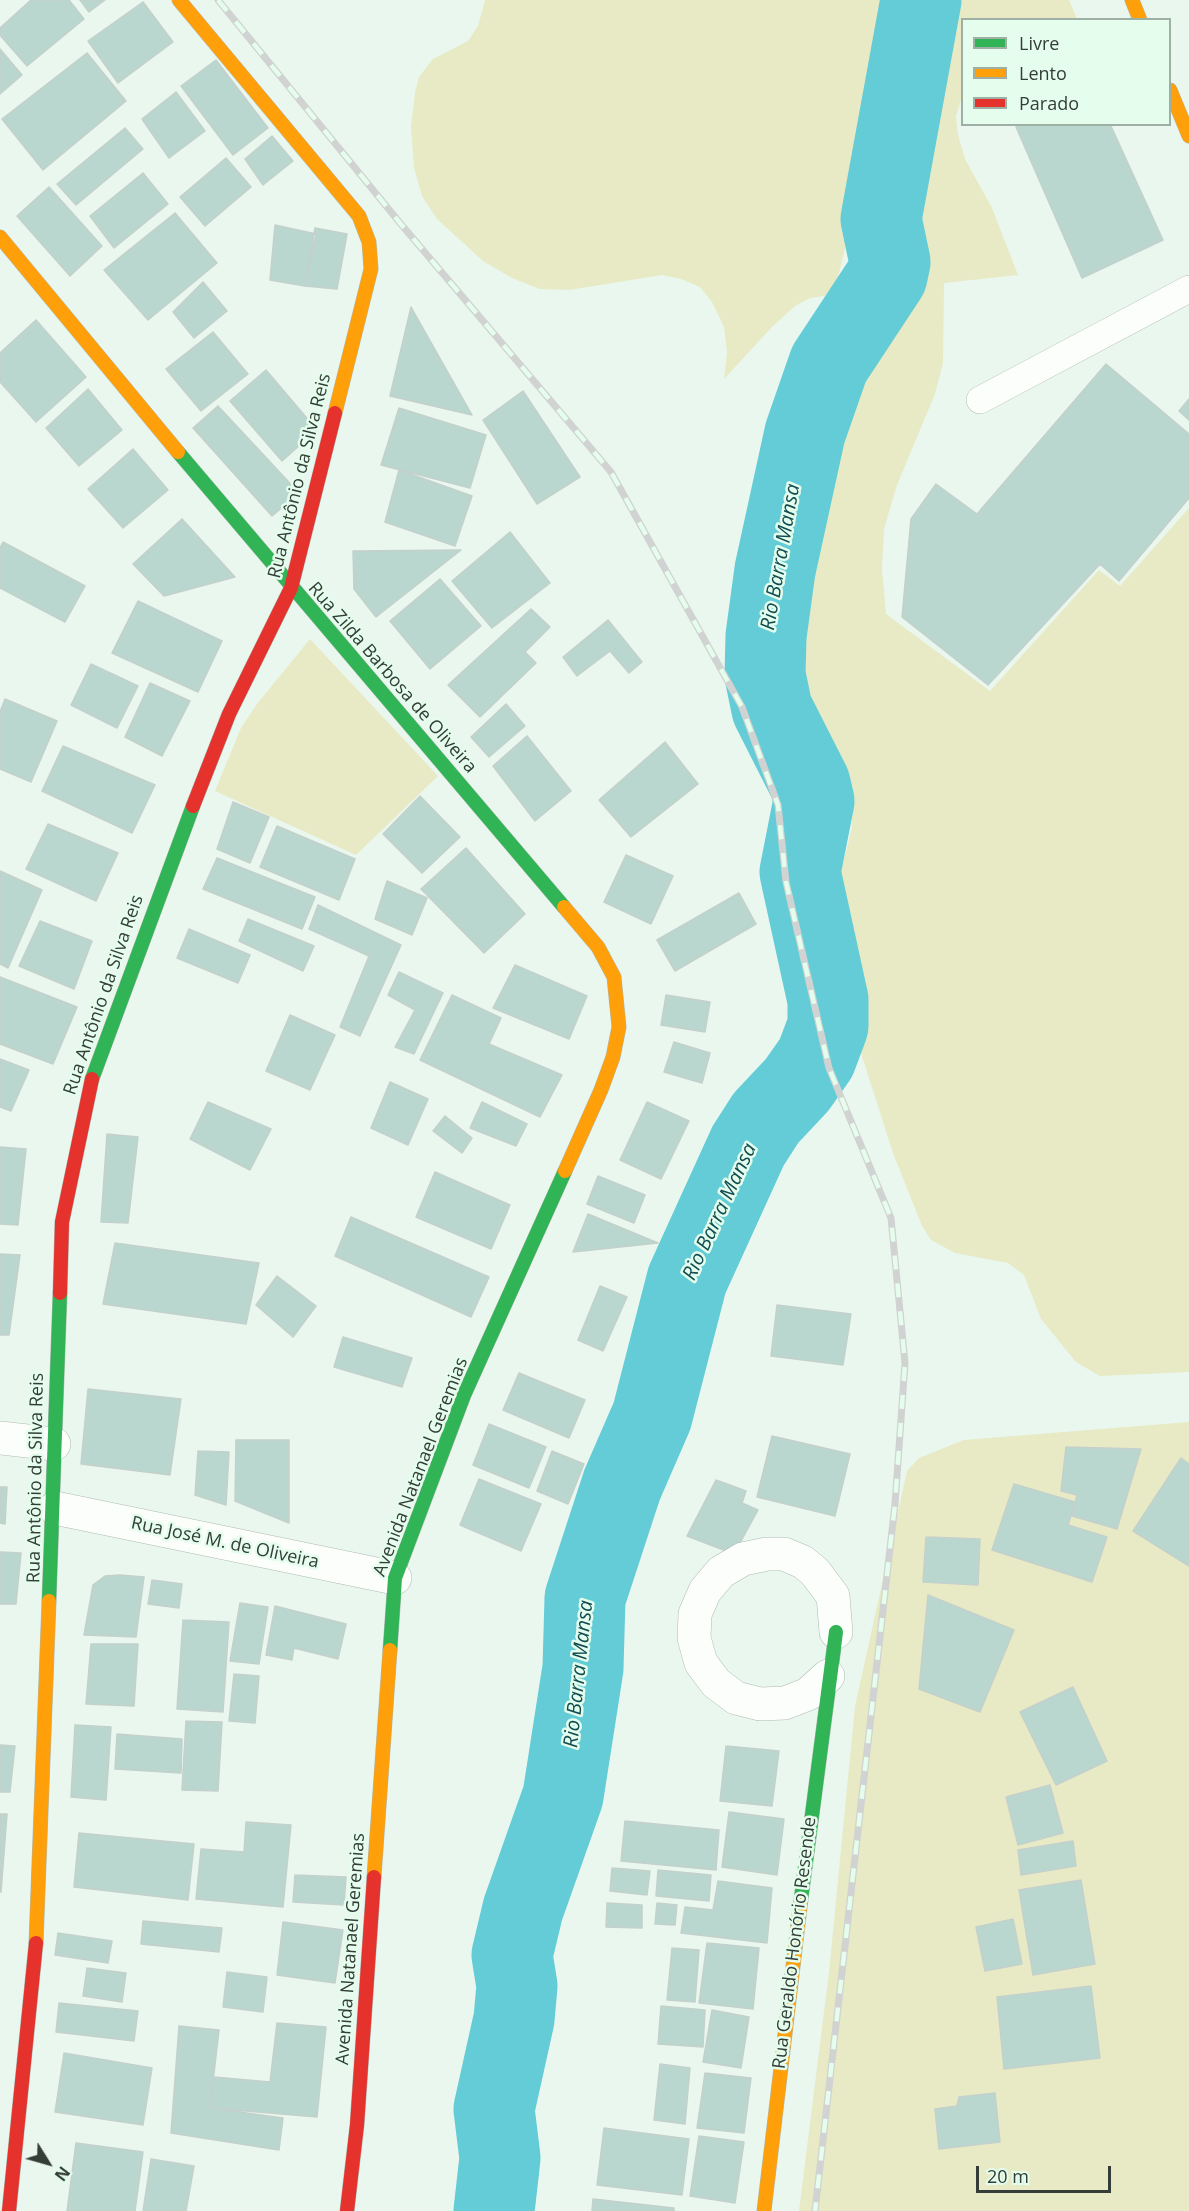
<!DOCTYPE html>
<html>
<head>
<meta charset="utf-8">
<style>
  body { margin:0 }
  #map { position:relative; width:1189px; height:2211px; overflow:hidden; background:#eaf7ee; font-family:"Open Sans",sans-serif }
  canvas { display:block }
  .legend { position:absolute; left:961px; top:18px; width:210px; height:108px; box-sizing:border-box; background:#e4fdec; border:2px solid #9eb0a4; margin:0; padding:8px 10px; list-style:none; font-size:18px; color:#343d37 }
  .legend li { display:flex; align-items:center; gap:12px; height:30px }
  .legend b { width:30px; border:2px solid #9eb0a4 }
  .north { position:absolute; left:18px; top:2133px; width:60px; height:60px; -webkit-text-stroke:4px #e4fdec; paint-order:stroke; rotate:127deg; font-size:16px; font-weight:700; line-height:24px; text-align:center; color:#343d37 }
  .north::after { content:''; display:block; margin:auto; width:21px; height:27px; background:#343d37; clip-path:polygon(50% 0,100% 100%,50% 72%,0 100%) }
  .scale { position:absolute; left:976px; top:2166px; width:135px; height:27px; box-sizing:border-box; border:3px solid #343d37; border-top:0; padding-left:8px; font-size:18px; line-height:21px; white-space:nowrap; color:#343d37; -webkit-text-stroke:4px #e4fdec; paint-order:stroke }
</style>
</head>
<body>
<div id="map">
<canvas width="1189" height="2211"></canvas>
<ul class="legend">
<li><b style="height:8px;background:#30b455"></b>Livre</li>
<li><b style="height:8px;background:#ff9f0a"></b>Lento</li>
<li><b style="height:8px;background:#e5322d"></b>Parado</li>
</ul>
<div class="north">N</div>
<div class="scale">20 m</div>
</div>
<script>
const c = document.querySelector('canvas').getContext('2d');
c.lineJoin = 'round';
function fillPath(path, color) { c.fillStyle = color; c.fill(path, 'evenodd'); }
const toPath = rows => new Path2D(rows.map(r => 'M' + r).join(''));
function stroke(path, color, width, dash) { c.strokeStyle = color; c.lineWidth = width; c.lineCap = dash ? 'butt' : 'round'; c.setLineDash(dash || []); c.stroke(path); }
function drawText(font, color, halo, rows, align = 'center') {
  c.font = font + ' "Open Sans",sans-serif'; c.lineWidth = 5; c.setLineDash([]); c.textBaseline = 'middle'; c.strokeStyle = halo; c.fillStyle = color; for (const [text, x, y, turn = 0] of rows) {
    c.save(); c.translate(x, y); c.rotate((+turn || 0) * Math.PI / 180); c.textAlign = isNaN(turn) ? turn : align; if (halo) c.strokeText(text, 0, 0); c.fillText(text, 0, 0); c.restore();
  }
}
fillPath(toPath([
  [485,0,882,0,887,34,883,73,859,192,839,273,831,295,810,298,795,306,773,326,724,379,727,352,724,327,712,302,700,287,681,279,662,275,569,290,540,289,512,278,483,261,437,219,422,196,414,168,411,127,415,92,419,77,433,59,468,41,478,26],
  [931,0,1069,0,1077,19,962,20,962,97,956,116,958,135,965,159,992,208,1018,275,944,283,943,363,935,394,897,485,884,529,882,569,886,614,990,691,1099,570,1120,586,1189,508,1189,1372,1100,1376,1076,1362,1041,1319,1024,1275,1008,1263,955,1253,931,1240,922,1226,893,1153,852,1025,841,974,833,918,840,875,852,828,851,802,841,777,801,721,786,687,781,657,782,622,789,576,819,453,834,406,859,360,914,294,925,275,927,261,893,229,893,209,916,105],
  [310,639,438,776,356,855,215,791,241,728,257,704],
  [1189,1422,1189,2211,799,2211,829,1972,855,1706,907,1471,919,1458,964,1440]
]), '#e7eac4');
stroke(toPath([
  [494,2211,500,2158,494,2109,514,2019,517,1986,512,1955,523,1909,563,1796,583,1668,585,1598,622,1485,652,1416,687,1280,748,1146,766,1118,797,1085,816,1058,828,1026,828,1000,800,872,814,801,810,784,772,709,765,675,766,636,775,570,805,433,829,364,887,276,890,262,881,219,921,0]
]), '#63ccd6', 81);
const building = toPath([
  [31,0,69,0,84,19,27,66,0,35,0,28,31,0],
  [80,0,105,0,89,12,80,0],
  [143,2,173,42,118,83,88,41,143,2],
  [0,49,22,75,0,94,0,49],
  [87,53,126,101,43,170,2,119,87,53],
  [216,60,268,128,233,155,181,86,216,60],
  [176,92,205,131,169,158,142,119,176,92],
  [1023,124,1110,124,1163,240,1082,278,1016,127,1023,124],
  [125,128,143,149,76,205,57,184,125,128],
  [272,136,293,161,263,185,245,159,272,136],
  [226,158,251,187,205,226,180,197,226,158],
  [143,173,168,204,114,248,90,216,143,173],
  [49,187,102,246,70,276,17,216,49,187],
  [175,213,217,263,148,320,104,270,175,213],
  [275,225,316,234,305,286,270,280,275,225],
  [315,228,347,234,337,289,305,286,315,228],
  [203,282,227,311,194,338,173,312,203,282],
  [411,307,472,415,390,396,411,307],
  [36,320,86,377,36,422,0,382,0,353,36,320],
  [213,332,248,374,201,411,166,369,213,332],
  [1106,364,1189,434,1189,498,1119,581,1100,564,988,685,902,617,911,519,936,484,977,514,1106,364],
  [266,370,317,430,282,461,230,401,266,370],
  [88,389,122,430,79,466,46,428,88,389],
  [523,391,580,477,537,504,483,420,523,391],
  [1189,399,1189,420,1179,411,1189,399],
  [218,406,299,493,272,516,193,428,218,406],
  [399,408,486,435,470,488,381,465,399,408],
  [133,449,168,490,123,528,88,489,133,449],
  [399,470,472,496,455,546,385,522,399,470],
  [182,519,235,577,164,596,133,564,182,519],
  [510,532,550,583,492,628,452,581,510,532],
  [3,542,85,586,65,622,0,588,0,548,3,542],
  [461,550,376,617,354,589,353,551,461,550],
  [440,579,481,626,430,669,390,621,440,579],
  [138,601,222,641,198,692,112,653,138,601],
  [531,609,550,627,525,652,536,663,480,717,448,685,531,609],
  [608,620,642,662,629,673,610,651,577,676,563,657,608,620],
  [91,664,138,686,117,728,71,705,91,664],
  [150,683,190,701,162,756,125,737,150,683],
  [5,699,57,721,31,782,0,769,0,712,5,699],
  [506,704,525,726,489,757,471,737,506,704],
  [527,736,571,791,535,821,493,766,527,736],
  [665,742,698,784,631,837,599,800,665,742],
  [63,746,155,785,132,833,42,791,63,746],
  [420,796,460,837,422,873,383,834,420,796],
  [233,802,269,817,250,863,217,849,233,802],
  [48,824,118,853,96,901,26,869,48,824],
  [277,826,355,859,339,900,260,867,277,826],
  [466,848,525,914,484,953,421,889,466,848],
  [626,855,673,876,651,924,604,902,626,855],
  [217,858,315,897,302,929,203,889,217,858],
  [0,871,42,890,8,968,0,964,0,871],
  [387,881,427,898,412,935,375,919,387,881],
  [739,893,756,924,675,971,657,940,739,893],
  [318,905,401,945,360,1036,340,1027,369,956,309,929,318,905],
  [248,919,314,946,303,971,239,941,248,919],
  [40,921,92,941,74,989,19,966,40,921],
  [189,929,250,955,238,983,177,958,189,929],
  [515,965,587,996,569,1039,493,1008,515,965],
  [399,972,443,993,414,1054,395,1047,415,1010,388,995,399,972],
  [0,977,77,1007,53,1064,0,1044,0,977],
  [452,995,501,1018,489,1044,562,1075,540,1117,420,1060,452,995],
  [666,995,710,1002,705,1032,661,1025,666,995],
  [290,1015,335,1035,310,1090,266,1071,290,1015],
  [674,1042,710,1053,702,1083,664,1072,674,1042],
  [0,1059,29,1070,11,1111,0,1107,0,1059],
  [390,1082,428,1099,408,1145,371,1128,390,1082],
  [208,1102,271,1129,250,1170,190,1139,208,1102],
  [482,1102,527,1124,516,1146,470,1128,482,1102],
  [647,1102,689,1121,661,1179,620,1160,647,1102],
  [445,1116,472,1138,462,1153,433,1131,445,1116],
  [107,1134,138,1137,128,1223,101,1222,107,1134],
  [0,1147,26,1149,18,1225,0,1224,0,1147],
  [435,1172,510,1205,491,1249,416,1217,435,1172],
  [598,1176,645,1195,634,1223,587,1204,598,1176],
  [588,1214,658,1243,573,1252,588,1214],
  [351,1217,489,1277,471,1317,335,1256,351,1217],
  [115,1243,259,1263,246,1324,103,1304,115,1243],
  [0,1254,20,1255,9,1335,0,1335,0,1254],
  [277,1276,316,1306,293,1337,256,1305,277,1276],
  [600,1286,627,1297,603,1351,578,1340,600,1286],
  [777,1305,851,1314,843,1365,771,1356,777,1305],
  [343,1337,412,1358,402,1387,334,1367,343,1337],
  [519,1373,585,1400,569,1438,503,1410,519,1373],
  [88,1389,181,1399,170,1475,81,1464,88,1389],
  [489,1424,546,1447,529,1488,473,1465,489,1424],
  [772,1436,850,1454,835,1516,757,1497,772,1436],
  [236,1440,289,1440,289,1523,235,1501,236,1440],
  [1066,1447,1141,1449,1117,1529,1072,1516,1077,1495,1061,1491,1066,1447],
  [198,1451,229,1452,226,1505,195,1495,198,1451],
  [552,1451,584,1464,568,1504,537,1491,552,1451],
  [1181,1458,1189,1464,1189,1566,1133,1531,1181,1458],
  [479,1479,541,1504,521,1551,460,1525,479,1479],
  [716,1480,746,1491,742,1503,758,1510,734,1554,687,1536,716,1480],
  [1014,1484,1075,1502,1068,1525,1107,1537,1092,1582,992,1550,1014,1484],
  [0,1487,7,1487,5,1524,0,1523,0,1487],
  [926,1537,980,1539,978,1585,923,1582,926,1537],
  [0,1552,21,1553,16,1604,0,1604,0,1552],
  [120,1575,144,1577,136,1637,84,1635,93,1585,105,1576,120,1575],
  [152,1580,182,1584,179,1608,148,1604,152,1580],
  [928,1595,1014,1630,980,1712,919,1689,928,1595],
  [240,1603,268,1607,259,1664,230,1661,240,1603],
  [275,1606,346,1624,338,1659,294,1648,292,1660,266,1655,275,1606],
  [183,1620,229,1622,223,1712,177,1709,183,1620],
  [91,1644,138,1644,134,1706,86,1704,91,1644],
  [234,1674,259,1676,255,1723,229,1721,234,1674],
  [1073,1687,1107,1761,1056,1785,1020,1712,1073,1687],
  [186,1721,222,1722,218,1791,182,1790,186,1721],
  [75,1725,111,1727,106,1800,71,1797,75,1725],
  [117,1734,182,1739,181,1773,115,1769,117,1734],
  [0,1745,15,1746,10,1792,0,1792,0,1745],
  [726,1746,779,1751,772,1806,720,1801,726,1746],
  [1050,1785,1063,1833,1018,1845,1006,1797,1050,1785],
  [729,1812,784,1819,777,1875,722,1867,729,1812],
  [0,1814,7,1814,1,1892,0,1892,0,1814],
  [625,1821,719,1830,716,1870,621,1861,625,1821],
  [246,1822,291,1825,283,1907,196,1899,201,1849,244,1852,246,1822],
  [79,1833,194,1844,188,1900,74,1887,79,1833],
  [1073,1841,1076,1866,1021,1875,1018,1850,1073,1841],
  [612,1868,650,1871,647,1895,610,1891,612,1868],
  [658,1870,711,1875,709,1901,656,1896,658,1870],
  [295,1875,346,1877,344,1905,293,1902,295,1875],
  [1081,1880,1095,1964,1033,1975,1019,1890,1081,1880],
  [718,1881,772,1888,767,1943,681,1933,685,1907,713,1910,718,1881],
  [607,1903,642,1905,642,1928,606,1927,607,1903],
  [657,1903,677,1905,675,1925,655,1924,657,1903],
  [1013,1919,1022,1964,985,1971,976,1927,1013,1919],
  [143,1921,222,1928,219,1952,141,1944,143,1921],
  [283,1922,343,1930,335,1983,277,1975,283,1922],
  [58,1933,112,1941,108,1963,55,1955,58,1933],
  [707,1943,759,1948,753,2009,699,2003,707,1943],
  [672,1948,699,1950,695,2002,667,2000,672,1948],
  [87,1968,126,1973,122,2002,83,1996,87,1968],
  [227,1972,267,1977,263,2012,223,2007,227,1972],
  [1091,1986,1100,2058,1004,2069,997,1997,1091,1986],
  [59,2003,138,2011,134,2041,56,2032,59,2003],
  [661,2006,705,2010,703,2047,658,2044,661,2006],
  [712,2010,749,2017,741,2068,703,2062,712,2010],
  [277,2023,326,2027,317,2117,210,2108,214,2077,270,2082,277,2023],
  [179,2026,219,2030,210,2108,283,2118,279,2150,171,2133,179,2026],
  [64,2053,152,2068,143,2125,55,2112,64,2053],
  [660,2064,690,2068,685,2124,654,2120,660,2064],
  [705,2073,751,2078,744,2133,697,2128,705,2073],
  [995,2093,1000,2142,939,2149,935,2109,957,2106,959,2097,995,2093],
  [604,2128,689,2139,682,2195,597,2185,604,2128],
  [699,2136,744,2142,735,2203,690,2196,699,2136],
  [76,2143,143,2152,135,2211,67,2211,76,2143],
  [151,2159,194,2166,186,2211,143,2211,151,2159],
  [593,2199,674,2208,674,2211,592,2211,593,2199]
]);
fillPath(building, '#b9d7cf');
stroke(building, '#c4d0cb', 1.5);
const lane = toPath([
  [980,400,1189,289]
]);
const street = toPath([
  [0,1438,54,1444],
  [55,1508,395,1578],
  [828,1676,808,1694,785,1703,760,1704,736,1698,716,1683,701,1663,694,1638,695,1614,705,1591,721,1572,743,1559,767,1554,784,1554,803,1562,815,1572,833,1596,836,1632]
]);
const fast = toPath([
  [178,452,564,907],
  [92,1079,193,806],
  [49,1601,60,1293],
  [390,1650,395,1578,464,1395,565,1171],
  [801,1899,836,1632]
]);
const slow = toPath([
  [179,0,359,216,369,242,371,269,335,413],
  [1132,0,1140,20],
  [1170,90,1189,136],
  [0,237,178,452],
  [564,907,598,947,614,977,619,1027,613,1057,601,1090,565,1171],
  [374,1877,390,1650],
  [36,1943,49,1601],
  [764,2211,801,1899]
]);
const jam = toPath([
  [193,806,229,714,291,588,335,413],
  [60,1293,62,1222,92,1079],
  [9,2211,36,1943],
  [347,2211,357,2125,374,1877]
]);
stroke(lane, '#afbab3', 28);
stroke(street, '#afbab3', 34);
stroke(fast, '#afbab3', 15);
stroke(slow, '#afbab3', 15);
stroke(jam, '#afbab3', 15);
stroke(lane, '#fcfefc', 27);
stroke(street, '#fcfefc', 33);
stroke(fast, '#30b455', 14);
stroke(slow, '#ff9f0a', 14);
stroke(jam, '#e5322d', 14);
const rail = toPath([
  [218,0,400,223,611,472,742,707,778,805,786,882,829,1068,891,1218,905,1363,895,1504,815,2211]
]);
stroke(rail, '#d0d3d1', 7);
stroke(rail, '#e4fdec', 4.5, [14]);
drawText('18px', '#343d37', '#e4fdec', [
  ["Rua Antônio da Silva Reis",300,476,-76],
  ["Rua Zilda Barbosa de Oliveira",392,678,49],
  ["Rua Antônio da Silva Reis",104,995,-71],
  ["Avenida Natanael Geremias",421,1467,-69],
  ["Rua Antônio da Silva Reis",36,1478,-89],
  ["Rua José M. de Oliveira",225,1543,12],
  ["Rua Geraldo Honório Resende",795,1943,-83],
  ["Avenida Natanael Geremias",351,1949,-86]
]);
drawText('italic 20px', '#114c53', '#e4fdec', [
  ["Rio Barra Mansa",781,557,-80],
  ["Rio Barra Mansa",720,1212,-65],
  ["Rio Barra Mansa",579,1674,-84]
]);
</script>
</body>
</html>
